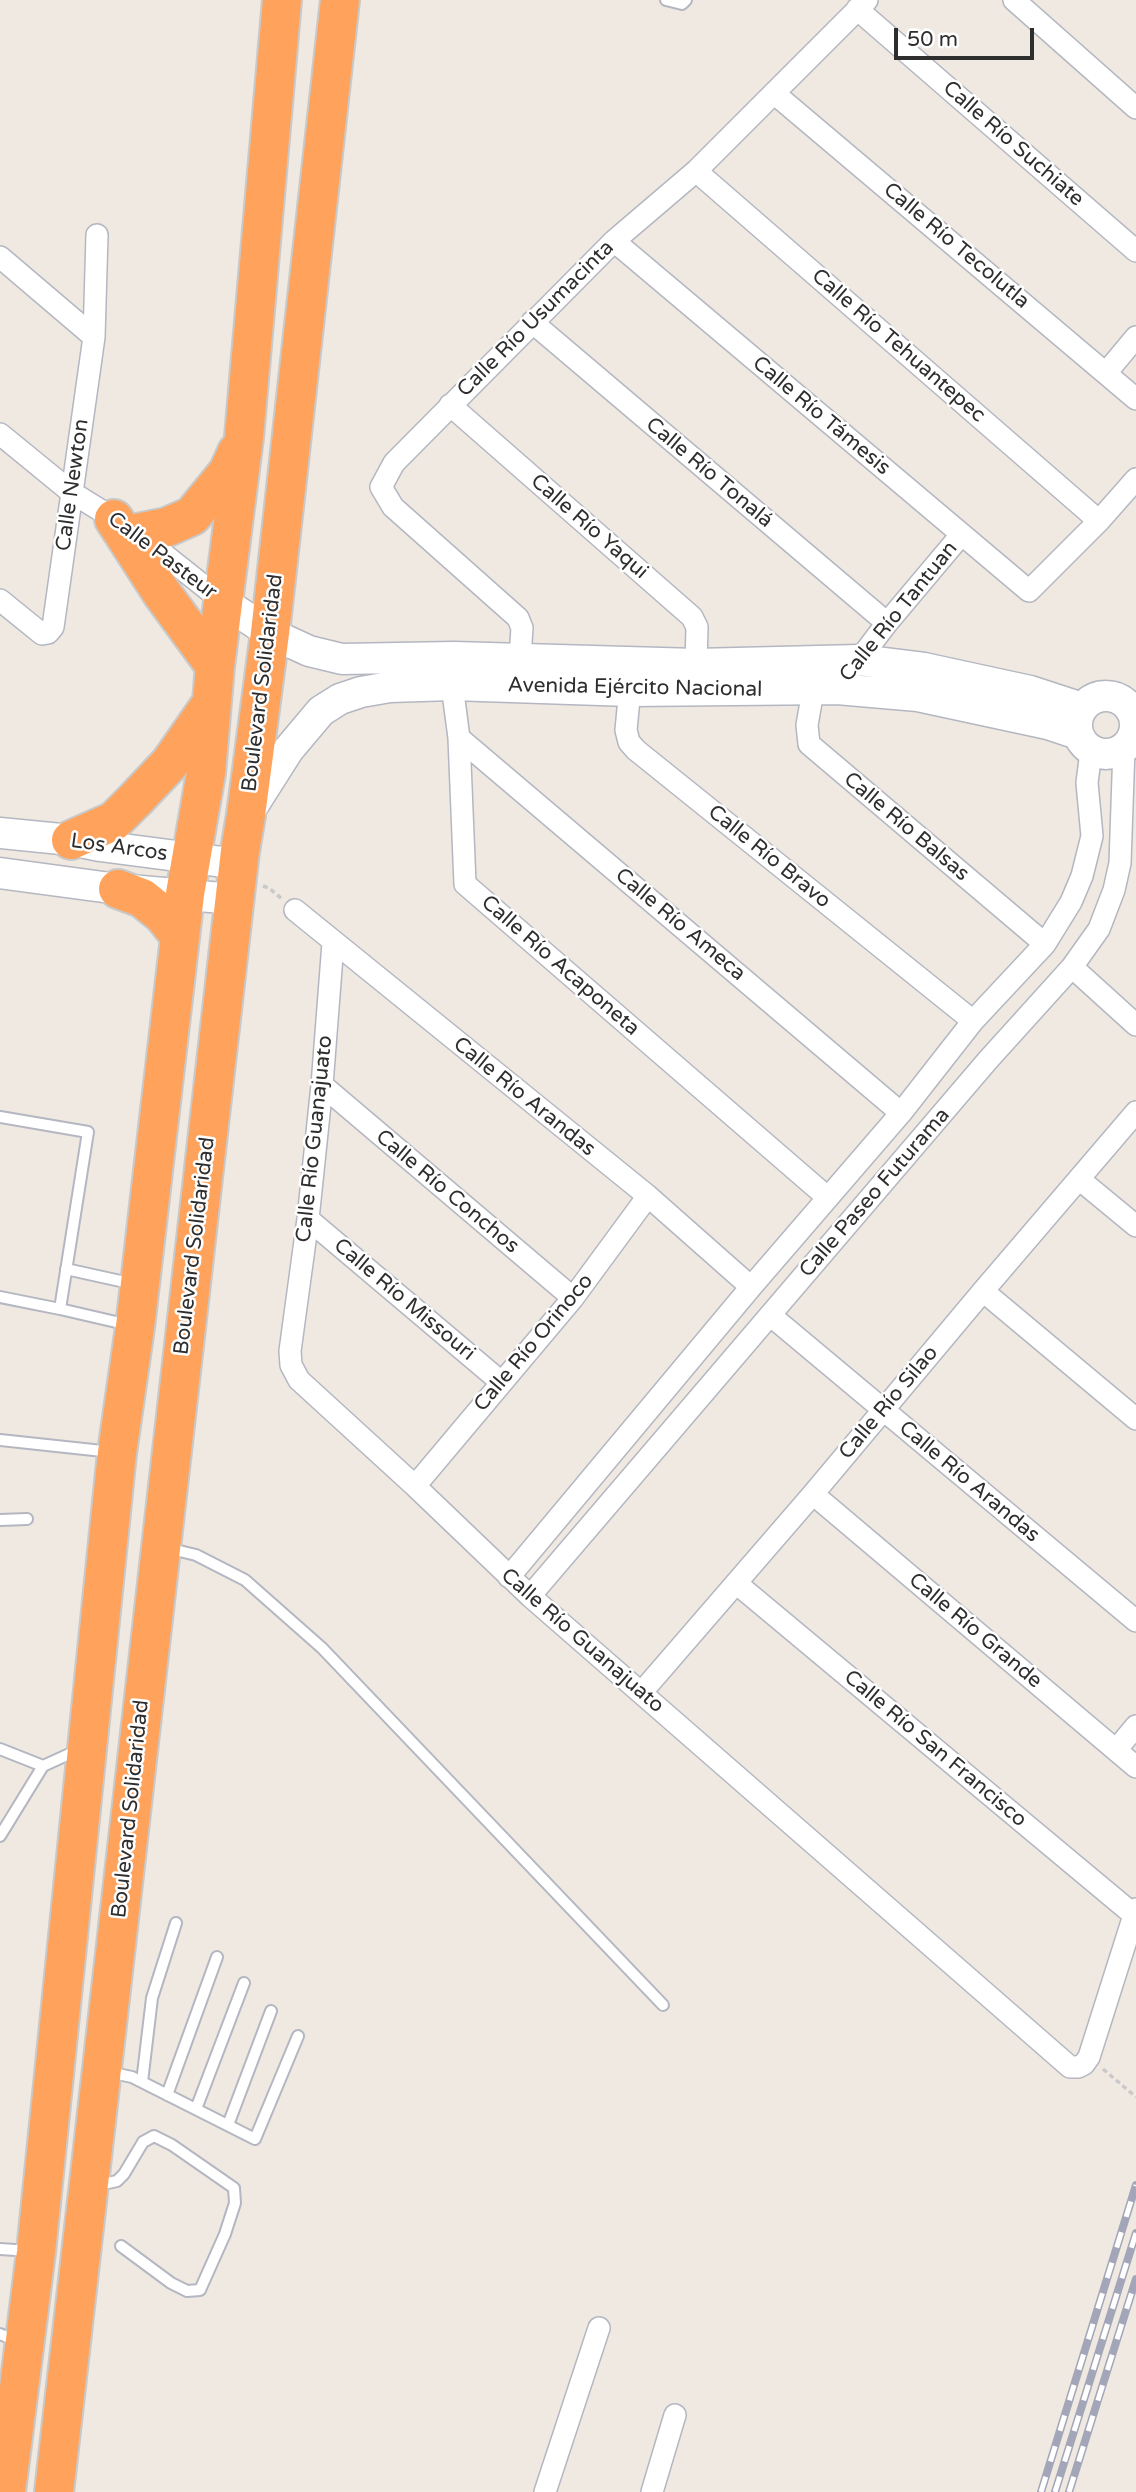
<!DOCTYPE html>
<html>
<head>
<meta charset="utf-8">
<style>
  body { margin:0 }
  #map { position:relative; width:1136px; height:2492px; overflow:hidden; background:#efe9e1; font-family:"Varela Round",sans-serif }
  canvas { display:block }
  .scale { position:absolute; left:894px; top:28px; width:140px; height:32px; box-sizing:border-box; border:4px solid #2e2e2e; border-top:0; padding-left:9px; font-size:21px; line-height:24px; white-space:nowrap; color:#2e2e2e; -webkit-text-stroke:5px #fff; paint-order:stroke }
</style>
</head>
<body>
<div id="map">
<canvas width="1136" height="2492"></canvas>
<div class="scale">50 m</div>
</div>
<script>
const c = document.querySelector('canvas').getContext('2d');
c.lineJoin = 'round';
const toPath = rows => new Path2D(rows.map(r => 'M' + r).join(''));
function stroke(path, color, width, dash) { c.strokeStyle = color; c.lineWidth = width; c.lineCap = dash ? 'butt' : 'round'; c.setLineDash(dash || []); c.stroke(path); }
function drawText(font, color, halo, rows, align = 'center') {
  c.font = font + ' "Varela Round",sans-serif'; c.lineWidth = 5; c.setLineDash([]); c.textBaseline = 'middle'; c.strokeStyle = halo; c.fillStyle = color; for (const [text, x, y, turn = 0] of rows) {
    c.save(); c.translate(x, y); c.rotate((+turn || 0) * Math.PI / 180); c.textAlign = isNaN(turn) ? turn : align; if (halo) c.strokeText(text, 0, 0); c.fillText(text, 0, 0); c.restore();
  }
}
const lane = toPath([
  [666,0,682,4,686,0],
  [0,1117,88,1132,60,1309,129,1325],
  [66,1269,134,1284],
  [0,1297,60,1309],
  [0,1440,112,1452],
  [0,1520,27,1519],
  [167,1548,196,1555,245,1580,322,1648,663,2005],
  [0,1749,43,1766],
  [0,1836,43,1766,78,1750],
  [108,2072,132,2077,255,2139,298,2036],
  [142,2082,152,1998,176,1923],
  [167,2095,217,1957],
  [196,2109,244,1983],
  [228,2125,271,2011],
  [96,2181,108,2183,117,2181,124,2174,143,2142,154,2136,172,2145,234,2188,235,2203,225,2234,200,2290,187,2291,171,2283,121,2246],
  [0,2249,30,2251],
  [0,2334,19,2342]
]);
const street = toPath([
  [1014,0,1136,108],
  [857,9,1136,251],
  [775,94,1136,399],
  [696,171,1099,521],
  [614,241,1029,591,1099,521,1136,479],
  [0,257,94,337],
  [532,322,887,623],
  [1106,373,1136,337],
  [450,405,692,617,697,627,696,664],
  [0,434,71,492,137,533,225,603],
  [0,600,42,634,48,633,53,627,94,337,97,235],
  [520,657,522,628,518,618,393,507,381,487,394,463,614,241,696,171,867,0],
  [853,668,887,623,961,535],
  [453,673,452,685,459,738,465,884,827,1197],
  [631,678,626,730,629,742,636,750,973,1021],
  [813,691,807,725,809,744,1045,944],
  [1135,726,1136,727],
  [459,738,901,1113],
  [295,910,648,1196,751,1287],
  [333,943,322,1085,308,1219,290,1351,291,1365,299,1380,415,1486,530,1596,1070,2067,1078,2067,1084,2064,1089,2057,1136,1909],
  [1072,967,1136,1025],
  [322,1085,573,1298],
  [1079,1179,1136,1226],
  [308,1219,501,1382],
  [983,1291,1136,1419],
  [770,1315,1136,1621],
  [415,1486,573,1298,648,1196],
  [813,1494,1136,1767],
  [509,1577,751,1287,901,1113,973,1021,1045,944,1071,902,1082,876,1092,836,1087,783,1091,751],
  [736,1583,1134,1915],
  [530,1596,988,1060,1072,967,1099,929,1114,890,1120,863,1124,748],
  [641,1693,813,1494,983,1291,1136,1112],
  [1116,1750,1136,1726],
  [545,2492,599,2328],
  [652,2492,675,2415]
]);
const secondary = toPath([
  [225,603,270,633,309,651,342,659,454,657,696,664,859,660,924,668,1030,691,1082,708],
  '1077 725a29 29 0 1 1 58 0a29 29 0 1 1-58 0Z',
  [249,812,289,749,321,711,340,699,361,692,390,687,452,685,630,691,837,689,918,696,1048,724,1078,734],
  [0,833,71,840,100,846,238,864],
  [0,873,118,889,234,899]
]);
const highway = toPath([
  [114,519,161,592,215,666],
  [137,533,167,527,192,516,228,472,237,452],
  [71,840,114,821,136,799,170,763,211,704],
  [118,889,142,898,163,915,180,936],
  [6,2492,36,2252,117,1453,135,1327,185,894,206,773,215,666,244,437,282,0],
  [54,2492,240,851,246,815,270,633,340,0]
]);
stroke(lane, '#b4b7c1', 14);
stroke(street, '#b4b7c1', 24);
stroke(secondary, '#b4b7c1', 33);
stroke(highway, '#c9c9c9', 42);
stroke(toPath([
  [263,886,269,888,282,899],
  [1103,2069,1136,2097]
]), '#c9c9c9', 3.5, [5, 3.5]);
stroke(lane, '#fff', 10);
stroke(street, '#fff', 21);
stroke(secondary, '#fff', 30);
stroke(highway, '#ffa35c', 38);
const rail = toPath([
  [1041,2492,1136,2185],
  [1055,2492,1136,2233],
  [1069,2492,1136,2279]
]);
stroke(rail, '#a3a6b8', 8);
stroke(rail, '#fff', 5, [16]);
drawText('21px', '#2e2e2e', '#fff', [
  ["Calle Río Suchiate",1013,144,41],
  ["Calle Río Tecolutla",956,246,40],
  ["Calle Río Usumacinta",536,319,-45],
  ["Calle Río Tehuantepec",898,346,41],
  ["Calle Río Támesis",821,416,40],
  ["Calle Río Tonalá",709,473,40],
  ["Calle Newton",73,485,-82],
  ["Calle Río Yaqui",589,527,41],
  ["Calle Pasteur",162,556,37],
  ["Calle Río Tantuan",899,612,-51],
  ["Boulevard Solidaridad",263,683,-83],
  ["Avenida Ejército Nacional",635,688,1],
  ["Calle Río Balsas",906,827,40],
  ["Los Arcos",119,848,8],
  ["Calle Río Bravo",769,857,39],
  ["Calle Río Ameca",680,925,40],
  ["Calle Río Acaponeta",560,966,41],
  ["Calle Río Arandas",524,1097,39],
  ["Calle Río Guanajuato",315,1139,-84],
  ["Calle Río Conchos",447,1192,40],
  ["Calle Paseo Futurama",875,1193,-49],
  ["Boulevard Solidaridad",195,1246,-83],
  ["Calle Río Missouri",404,1300,40],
  ["Calle Río Orinoco",534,1343,-50],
  ["Calle Río Silao",889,1403,-50],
  ["Calle Río Arandas",969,1482,40],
  ["Calle Río Grande",975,1631,40],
  ["Calle Río Guanajuato",582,1641,41],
  ["Calle Río San Francisco",935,1749,40],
  ["Boulevard Solidaridad",131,1809,-84]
]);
</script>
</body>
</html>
